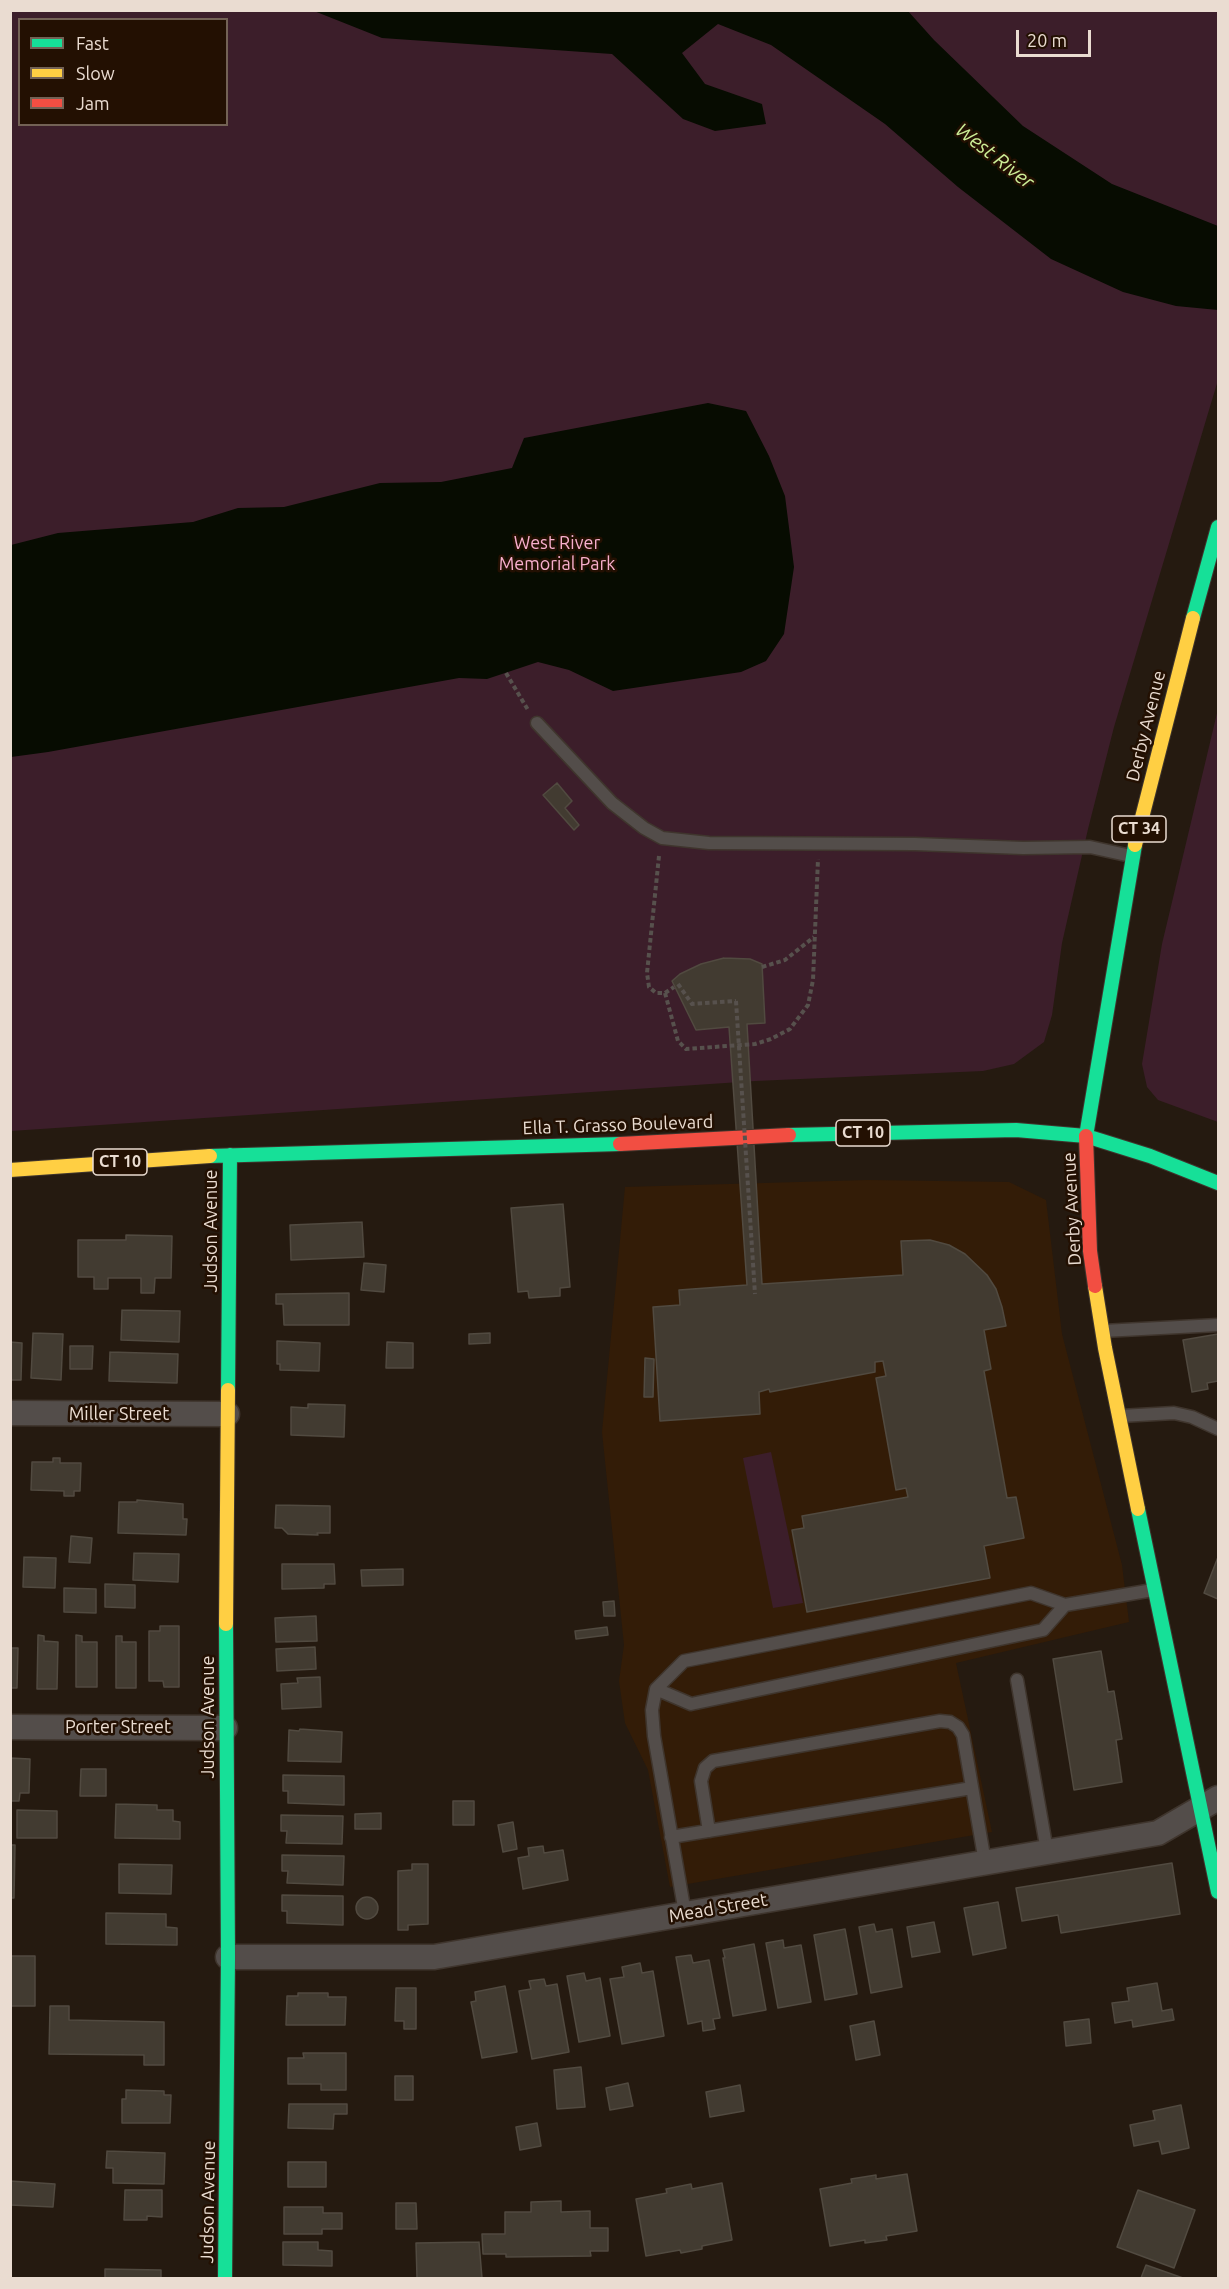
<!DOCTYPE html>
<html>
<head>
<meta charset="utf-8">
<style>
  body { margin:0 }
  #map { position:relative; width:1229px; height:2289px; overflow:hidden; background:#251a10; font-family:Ubuntu,sans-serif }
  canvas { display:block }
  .frame { position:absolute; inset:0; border:12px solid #eadcd1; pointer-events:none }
  .legend { position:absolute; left:18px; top:18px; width:210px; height:108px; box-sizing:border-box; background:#231002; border:2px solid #736255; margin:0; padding:8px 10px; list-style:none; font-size:18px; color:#eadcd1 }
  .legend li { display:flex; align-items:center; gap:12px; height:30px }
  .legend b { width:30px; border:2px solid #736255 }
  .scale { position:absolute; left:1016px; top:30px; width:75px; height:27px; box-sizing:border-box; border:3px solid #eadcd1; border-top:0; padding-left:8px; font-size:18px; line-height:21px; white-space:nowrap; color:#eadcd1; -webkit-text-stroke:4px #231002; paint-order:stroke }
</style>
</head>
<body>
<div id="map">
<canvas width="1229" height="2289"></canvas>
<div class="frame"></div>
<ul class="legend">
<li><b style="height:8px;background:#16e098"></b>Fast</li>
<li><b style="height:8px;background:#ffcf43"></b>Slow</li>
<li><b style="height:8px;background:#f24e42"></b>Jam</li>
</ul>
<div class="scale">20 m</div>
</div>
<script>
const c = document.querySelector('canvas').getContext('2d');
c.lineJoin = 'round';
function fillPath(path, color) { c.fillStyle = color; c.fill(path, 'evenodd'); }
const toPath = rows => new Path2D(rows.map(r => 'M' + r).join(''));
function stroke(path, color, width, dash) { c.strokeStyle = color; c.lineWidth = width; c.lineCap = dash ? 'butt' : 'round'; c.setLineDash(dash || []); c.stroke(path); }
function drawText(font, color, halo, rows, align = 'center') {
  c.font = font + ' Ubuntu,sans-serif'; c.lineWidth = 5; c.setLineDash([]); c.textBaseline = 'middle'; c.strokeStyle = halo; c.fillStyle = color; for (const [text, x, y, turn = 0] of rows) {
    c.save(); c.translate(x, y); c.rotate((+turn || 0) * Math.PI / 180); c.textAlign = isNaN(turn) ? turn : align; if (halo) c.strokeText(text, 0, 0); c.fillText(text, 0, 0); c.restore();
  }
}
fillPath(toPath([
  [868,1180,1009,1182,1046,1200,1062,1334,1122,1565,1129,1622,956,1663,992,1832,670,1887,648,1770,625,1723,619,1681,624,1645,602,1432,625,1187]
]), '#331c07');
fillPath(toPath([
  [11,11,1218,11,1218,380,1114,727,1088,829,1062,943,1052,1015,1044,1042,1014,1064,983,1071,755,1081,11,1131],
  [20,20,226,20,226,124,20,124],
  [1218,709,1218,1122,1158,1100,1147,1087,1142,1064,1162,944],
  [771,1452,803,1603,773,1608,743,1458]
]), '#3c1e2a');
fillPath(toPath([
  [314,11,908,11,934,40,1023,126,1112,184,1218,226,1218,310,1176,306,1123,292,1051,259,958,187,885,124,771,45,718,24,682,53,705,84,762,104,766,124,715,131,683,119,612,54,382,38],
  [708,403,746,411,769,456,785,496,794,567,784,634,766,661,741,672,613,691,569,670,538,662,487,679,459,678,48,752,11,757,11,545,58,533,193,522,238,508,284,507,380,483,441,482,512,468,524,438]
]), '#070c01');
const building = toPath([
  [557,783,572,801,565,808,579,825,574,830,543,795,557,783],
  [724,958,750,959,762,964,765,1023,747,1024,762,1284,903,1275,901,1241,930,1240,949,1245,965,1254,987,1275,996,1289,1002,1307,1006,1326,984,1330,991,1369,984,1371,1007,1498,1016,1497,1024,1538,984,1546,990,1578,807,1612,792,1530,804,1528,802,1516,908,1497,906,1488,896,1490,876,1378,886,1376,883,1361,875,1362,875,1372,770,1392,769,1389,759,1392,760,1414,660,1421,653,1307,680,1305,679,1290,747,1285,729,1027,696,1030,672,981,680,974,701,964,724,958],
  [563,1204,570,1287,560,1288,560,1296,529,1298,528,1291,518,1292,511,1208,563,1204],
  [362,1222,364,1257,291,1260,290,1225,362,1222],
  [126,1235,172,1236,171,1278,155,1278,154,1293,141,1293,141,1278,108,1278,108,1289,94,1289,94,1277,78,1277,78,1240,126,1240,126,1235],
  [364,1263,386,1265,384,1292,361,1290,364,1263],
  [349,1293,349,1325,284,1325,283,1304,276,1304,276,1294,349,1293],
  [122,1310,180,1311,179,1342,121,1340,122,1310],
  [33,1333,63,1334,61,1380,31,1378,33,1333],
  [490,1333,490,1343,469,1344,469,1334,490,1333],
  [1218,1334,1218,1381,1207,1383,1208,1389,1192,1392,1183,1340,1218,1334],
  [277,1341,320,1343,319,1371,280,1370,280,1364,277,1364,277,1341],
  [10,1342,22,1343,21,1380,10,1380,10,1342],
  [387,1342,413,1343,413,1368,386,1368,387,1342],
  [70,1346,93,1346,92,1369,70,1369,70,1346],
  [110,1352,178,1354,177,1383,109,1381,110,1352],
  [645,1358,654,1359,653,1397,644,1397,645,1358],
  [308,1404,345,1405,344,1437,291,1435,291,1407,308,1408,308,1404],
  [53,1458,60,1458,60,1463,81,1463,80,1491,74,1491,74,1496,64,1496,64,1491,31,1490,32,1462,53,1462,53,1458],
  [137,1500,183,1504,183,1519,187,1519,186,1535,118,1533,119,1502,137,1502,137,1500],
  [276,1505,330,1506,330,1533,317,1533,318,1535,288,1534,282,1528,275,1528,276,1505],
  [71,1536,92,1538,90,1563,69,1562,71,1536],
  [134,1553,179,1554,178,1582,133,1580,134,1553],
  [24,1557,56,1558,55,1588,23,1587,24,1557],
  [1218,1557,1218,1599,1204,1593,1218,1557],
  [282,1564,334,1564,335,1584,324,1584,324,1588,282,1589,282,1564],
  [403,1569,403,1585,362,1586,361,1570,403,1569],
  [105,1584,135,1585,135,1608,105,1607,105,1584],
  [64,1588,96,1589,96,1613,64,1612,64,1588],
  [614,1601,615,1616,604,1616,603,1602,614,1601],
  [316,1616,317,1641,276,1642,275,1618,316,1616],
  [160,1626,179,1626,179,1687,164,1687,163,1681,149,1681,149,1631,160,1631,160,1626],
  [607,1627,608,1635,576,1639,575,1631,607,1627],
  [38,1635,44,1636,44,1641,58,1642,57,1689,37,1689,38,1635],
  [76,1635,82,1636,82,1642,97,1642,97,1687,76,1687,76,1635],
  [116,1636,122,1636,122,1642,136,1642,136,1688,116,1688,116,1636],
  [10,1637,11,1648,18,1648,17,1688,10,1688,10,1637],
  [315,1647,316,1669,277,1671,276,1649,315,1647],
  [1101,1651,1108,1692,1114,1691,1122,1739,1116,1740,1122,1782,1074,1790,1053,1659,1101,1651],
  [320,1677,321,1707,282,1709,281,1684,298,1683,297,1678,320,1677],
  [300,1729,342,1732,341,1762,288,1761,289,1730,299,1731,300,1729],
  [10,1758,30,1759,29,1793,20,1793,19,1801,10,1801,10,1758],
  [81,1769,106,1769,106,1796,80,1796,81,1769],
  [283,1775,344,1776,344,1805,288,1803,288,1791,283,1791,283,1775],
  [453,1801,474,1801,474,1825,453,1825,453,1801],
  [116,1804,157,1805,157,1810,173,1810,173,1821,180,1822,180,1839,115,1838,116,1804],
  [17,1810,57,1811,57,1838,17,1838,17,1810],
  [381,1813,381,1829,355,1829,355,1814,381,1813],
  [281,1815,343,1816,342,1844,286,1843,287,1831,281,1831,281,1815],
  [513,1822,517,1849,503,1852,498,1825,513,1822],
  [10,1845,15,1845,14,1898,10,1898,10,1845],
  [543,1846,544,1853,563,1850,568,1880,523,1889,518,1858,529,1856,528,1848,543,1846],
  [282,1855,344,1856,343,1885,287,1883,288,1871,282,1871,282,1855],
  [1172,1863,1180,1914,1061,1933,1058,1915,1022,1921,1016,1888,1172,1863],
  [119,1864,172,1865,171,1894,119,1893,119,1864],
  [412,1864,428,1864,428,1924,408,1925,408,1930,398,1930,398,1871,412,1870,412,1864],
  [282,1895,343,1896,343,1925,287,1923,287,1911,282,1911,282,1895],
  '356 1908a11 11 0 1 1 22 0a11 11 0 1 1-22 0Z',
  [998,1902,1006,1948,973,1955,964,1908,998,1902],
  [106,1913,166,1914,166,1927,177,1928,177,1945,106,1944,106,1913],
  [934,1922,940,1952,912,1957,907,1927,934,1922],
  [874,1924,876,1932,892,1929,902,1987,871,1993,859,1927,874,1924],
  [845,1929,857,1994,825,2000,814,1935,845,1929],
  [783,1940,784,1948,801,1945,811,2002,778,2008,766,1943,783,1940],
  [754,1944,766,2010,733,2016,723,1958,725,1958,723,1950,754,1944],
  [691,1955,693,1963,709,1960,720,2018,713,2019,715,2029,703,2031,702,2021,688,2024,676,1957,691,1955],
  [10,1956,35,1956,35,2006,10,2006,10,1956],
  [640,1963,642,1973,653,1971,664,2036,622,2044,610,1979,624,1977,622,1967,640,1963],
  [584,1973,586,1981,600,1978,610,2036,579,2042,567,1976,584,1973],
  [544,1979,546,1986,557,1984,569,2052,532,2059,519,1991,531,1989,529,1981,544,1979],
  [1157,1983,1162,2011,1172,2009,1174,2020,1133,2027,1132,2020,1115,2023,1112,2003,1129,2001,1127,1988,1157,1983],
  [505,1986,517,2052,482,2058,471,2002,476,2001,475,1992,505,1986],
  [396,1988,416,1988,416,2029,404,2029,404,2021,395,2021,396,1988],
  [298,1993,328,1993,328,1997,346,1997,345,2025,286,2025,287,1996,298,1996,298,1993],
  [50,2006,69,2006,69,2020,164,2022,164,2065,144,2065,144,2055,49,2054,50,2006],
  [1089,2019,1091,2043,1066,2046,1064,2022,1089,2019],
  [874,2021,880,2055,856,2060,850,2026,874,2021],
  [303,2053,346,2053,346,2090,321,2090,321,2084,288,2084,288,2058,304,2058,303,2053],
  [581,2067,585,2107,557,2109,554,2070,581,2067],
  [395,2076,413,2076,413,2100,395,2100,395,2076],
  [628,2083,633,2106,610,2110,606,2088,628,2083],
  [740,2085,744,2111,710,2117,706,2092,740,2085],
  [126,2090,164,2091,164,2095,171,2095,170,2123,122,2123,122,2099,126,2099,126,2090],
  [289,2104,347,2104,347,2114,334,2114,333,2129,288,2128,289,2104],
  [1181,2105,1189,2148,1162,2154,1159,2141,1134,2146,1130,2125,1155,2120,1153,2111,1181,2105],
  [537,2123,541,2146,520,2150,516,2127,537,2123],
  [107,2151,165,2153,164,2184,113,2183,113,2168,106,2168,107,2151],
  [288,2162,326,2162,326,2187,288,2187,288,2162],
  [907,2174,917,2231,886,2236,887,2240,865,2243,865,2240,830,2246,820,2189,852,2183,851,2179,876,2175,876,2179,907,2174],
  [10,2181,55,2184,53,2207,10,2205,10,2181],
  [722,2183,732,2240,702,2246,702,2249,681,2253,680,2250,646,2256,636,2199,667,2193,666,2189,691,2184,692,2189,722,2183],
  [125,2190,162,2190,162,2217,147,2216,147,2220,124,2220,125,2190],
  [1138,2190,1195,2210,1174,2268,1117,2247,1138,2190],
  [561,2201,561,2212,590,2211,590,2228,608,2228,608,2251,590,2251,591,2256,506,2257,506,2254,483,2254,482,2234,505,2234,505,2212,531,2212,531,2202,561,2201],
  [396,2203,416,2203,417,2229,396,2229,396,2203],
  [284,2207,323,2207,323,2213,342,2213,342,2229,322,2229,322,2234,284,2234,284,2207],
  [283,2242,318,2242,318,2250,332,2251,332,2266,283,2265,283,2242],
  [479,2242,482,2278,417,2278,416,2243,479,2242],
  [1146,2265,1183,2278,1141,2278,1146,2265],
  [105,2269,161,2270,161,2278,105,2278,105,2269]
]);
fillPath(building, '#423b31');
stroke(building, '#514a40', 1.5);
const lane = toPath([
  [537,723,612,803,644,828,662,838,709,843,915,844,1023,848,1090,847,1131,856],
  [1103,1331,1218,1325],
  [1120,1416,1174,1413,1192,1417,1218,1429],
  [1017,1680,1047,1851],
  [656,1689,691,1704,1043,1630,1065,1605],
  [709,1831,701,1781,705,1768,713,1761,940,1721,950,1722,958,1727,963,1735,985,1862],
  [671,1837,972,1788],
  [685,1913,654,1736,652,1710,656,1689,684,1661,1031,1593,1065,1605,1153,1590]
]);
const street = toPath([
  [10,1413,227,1414],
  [10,1727,225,1728],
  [228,1957,434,1957,1158,1833,1218,1798]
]);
const fast = toPath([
  [1193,618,1218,527],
  [789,1135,1016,1130,1086,1136,1135,845],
  [1086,1136,1150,1156,1218,1183],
  [210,1156,620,1144],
  [228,1390,230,1155],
  [1138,1509,1218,1892],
  [225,2278,228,1957,226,1624]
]);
const slow = toPath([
  [1135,845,1193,618],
  [10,1170,210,1156],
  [1095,1286,1105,1348,1138,1509],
  [226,1624,228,1390]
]);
const jam = toPath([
  [1086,1136,1090,1251,1095,1286],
  [620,1144,789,1135]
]);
stroke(lane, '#3f352d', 15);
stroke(street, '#3f352d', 27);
stroke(fast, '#3f352d', 16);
stroke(slow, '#3f352d', 16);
stroke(jam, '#3f352d', 16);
stroke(toPath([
  [506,673,528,710],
  [659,856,647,973,649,987,656,993,665,993,674,987],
  [762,967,785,960,814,937],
  [678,984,692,1004,736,1001],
  [665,993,678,1041,686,1049,755,1044,771,1039,790,1029,808,1005,813,980,818,859]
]), '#57514d', 4, [4.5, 3]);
stroke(lane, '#534d4a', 12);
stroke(street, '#534d4a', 24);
stroke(fast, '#16e098', 14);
stroke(slow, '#ffcf43', 14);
stroke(jam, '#f24e42', 14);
stroke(toPath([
  [736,1001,755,1294]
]), '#57514d', 4, [4.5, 3]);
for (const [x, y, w] of [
  [1139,829,54],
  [863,1133,54],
  [120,1162,54]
]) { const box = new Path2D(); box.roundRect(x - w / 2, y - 13, w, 26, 4.5); c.fillStyle = '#231002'; c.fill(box); stroke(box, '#eadcd1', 1.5); }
drawText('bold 16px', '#eadcd1', null, [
  ["CT 34",1139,829],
  ["CT 10",863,1133],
  ["CT 10",120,1162]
]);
drawText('18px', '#f8afcd', '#231002', [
  ["West River",557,543],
  ["Memorial Park",557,564]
]);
drawText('18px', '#eadcd1', '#231002', [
  ["Derby Avenue",1146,726,-76],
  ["Ella T. Grasso Boulevard",618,1125,-2],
  ["Derby Avenue",1072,1209,-93],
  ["Judson Avenue",211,1231,-90],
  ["Miller Street",119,1414],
  ["Judson Avenue",208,1717,-90],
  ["Porter Street",118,1727],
  ["Mead Street",718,1908,-10],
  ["Judson Avenue",208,2202,-89]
]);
drawText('italic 20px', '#cdee97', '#231002', [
  ["West River",995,156,38]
]);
</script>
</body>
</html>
